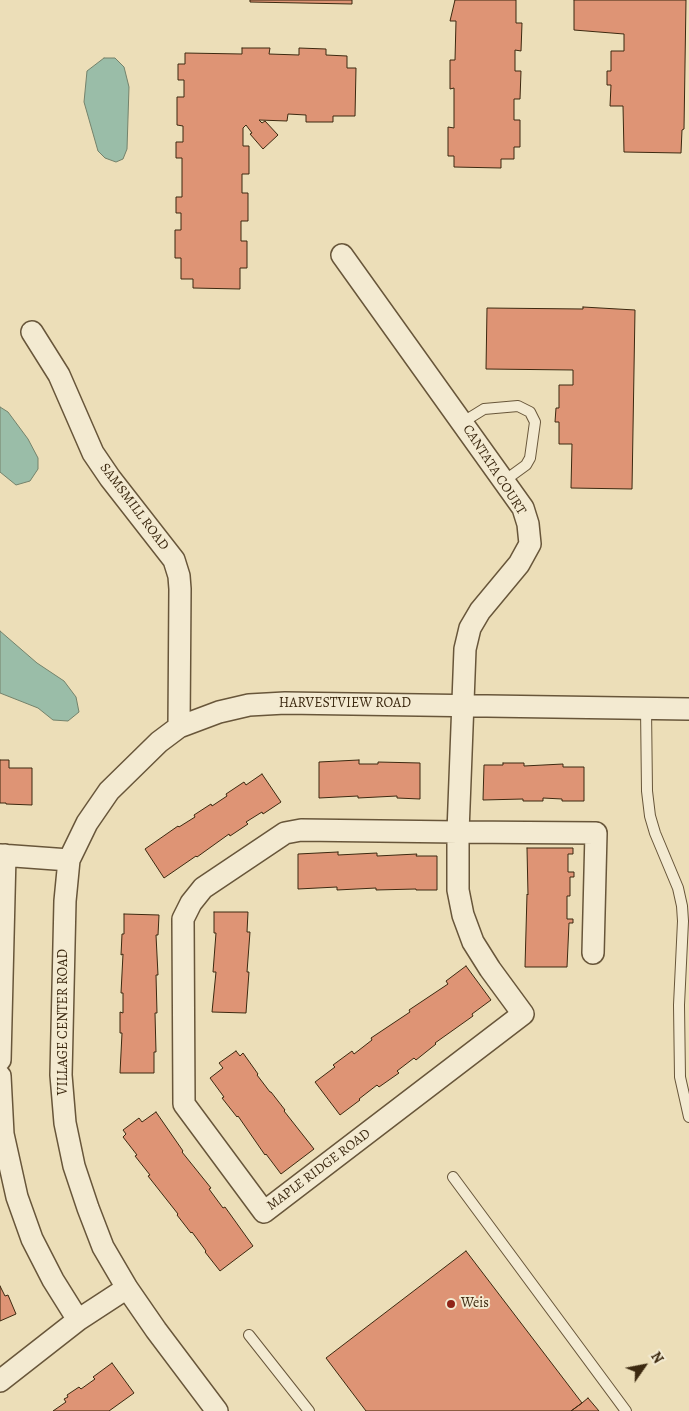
<!DOCTYPE html>
<html>
<head>
<meta charset="utf-8">
<style>
  body { margin:0 }
  #map { position:relative; width:689px; height:1411px; overflow:hidden; background:#ecdeb8; font-family:Alegreya,serif }
  canvas { display:block }
  .north { position:absolute; left:619px; top:1341px; width:50px; height:50px; -webkit-text-stroke:4px #f3ead1; paint-order:stroke; rotate:57deg; font-size:14px; font-weight:700; line-height:20px; text-align:center; color:#3c2910 }
  .north::after { content:''; display:block; margin:auto; width:18px; height:22px; background:#3c2910; clip-path:polygon(50% 0,100% 100%,50% 72%,0 100%) }
</style>
</head>
<body>
<div id="map">
<canvas width="689" height="1411"></canvas>
<div class="north">N</div>
</div>
<script>
const c = document.querySelector('canvas').getContext('2d');
c.lineJoin = 'round';
function fillPath(path, color) { c.fillStyle = color; c.fill(path, 'evenodd'); }
const toPath = rows => new Path2D(rows.map(r => 'M' + r).join(''));
function stroke(path, color, width, dash) { c.strokeStyle = color; c.lineWidth = width; c.lineCap = dash ? 'butt' : 'round'; c.setLineDash(dash || []); c.stroke(path); }
function drawText(font, color, halo, rows, align = 'center') {
  c.font = font + ' Alegreya,serif'; c.lineWidth = 4; c.setLineDash([]); c.textBaseline = 'middle'; c.strokeStyle = halo; c.fillStyle = color; for (const [text, x, y, turn = 0] of rows) {
    c.save(); c.translate(x, y); c.rotate((+turn || 0) * Math.PI / 180); c.textAlign = isNaN(turn) ? turn : align; if (halo) c.strokeText(text, 0, 0); c.fillText(text, 0, 0); c.restore();
  }
}
const water = toPath([
  [104,58,115,58,124,67,129,87,127,149,123,159,116,162,105,158,98,151,84,102,87,71,104,58],
  [0,407,8,412,28,439,38,458,38,469,30,481,16,485,0,472,0,407],
  [0,631,37,663,64,681,76,697,79,712,68,721,53,720,38,708,0,693,0,631]
]);
fillPath(water, '#9abda8');
stroke(water, '#74826b', 1);
const building = toPath([
  [250,0,352,0,352,4,250,2,250,0],
  [455,0,516,0,516,23,522,23,521,51,515,50,515,71,521,71,520,99,514,99,514,120,520,120,520,147,514,147,514,159,501,159,501,168,454,167,454,156,448,156,448,127,454,128,454,88,450,89,450,60,455,60,456,21,450,21,455,0],
  [574,0,686,0,684,129,682,130,681,153,624,152,623,106,610,106,611,85,607,85,607,71,611,71,611,51,624,51,624,34,574,30,574,0],
  [242,48,270,48,269,54,299,55,299,48,326,49,326,55,347,56,347,68,356,68,355,116,333,116,333,122,306,122,306,115,288,114,287,121,259,120,262,123,265,121,278,135,263,149,250,134,252,133,246,125,243,128,243,146,249,146,249,174,242,174,242,193,248,193,248,221,241,221,241,241,247,241,247,268,240,268,240,289,193,288,193,279,181,279,181,258,175,258,175,230,181,230,181,213,176,213,176,197,182,197,182,158,176,158,176,142,183,142,183,126,177,125,177,97,184,97,184,80,178,80,178,64,185,64,185,53,242,54,242,48],
  [583,307,635,310,632,489,571,488,572,444,559,444,559,422,555,422,556,408,559,408,559,385,573,385,573,370,486,369,487,308,583,309,583,307],
  [0,760,9,760,9,768,32,768,32,805,6,804,6,803,0,803,0,760],
  [359,760,359,764,378,764,378,762,420,763,420,799,397,798,397,796,358,798,358,796,319,798,319,762,359,760],
  [503,763,524,763,524,766,563,764,563,767,584,767,584,801,562,801,562,799,543,798,543,801,523,801,523,799,483,800,484,765,503,765,503,763],
  [262,774,281,802,263,814,262,812,246,822,248,824,230,836,229,834,197,857,196,856,164,878,145,849,178,826,179,827,195,817,194,815,211,804,212,806,227,796,226,794,244,782,246,785,262,774],
  [527,848,573,848,573,854,568,854,568,872,574,872,574,877,570,877,570,896,567,896,567,919,573,919,573,923,569,923,567,967,525,967,527,894,528,895,527,848],
  [338,852,338,855,377,853,377,856,417,854,416,856,437,856,437,890,416,890,416,889,376,890,376,888,337,890,337,887,298,889,298,854,338,852],
  [214,912,248,912,247,932,250,932,247,972,249,972,246,1013,212,1012,216,972,213,972,216,933,214,933,214,912],
  [124,914,159,915,158,935,156,935,158,975,156,975,157,1013,155,1013,156,1052,154,1052,154,1073,120,1073,122,1033,120,1033,120,1012,123,1013,123,993,121,993,123,954,121,955,122,934,124,934,124,914],
  [466,966,491,1000,472,1014,473,1016,435,1043,436,1044,416,1060,414,1058,397,1071,399,1073,379,1087,377,1085,359,1099,360,1100,340,1115,315,1082,335,1067,333,1065,352,1051,354,1054,372,1040,371,1038,410,1012,409,1010,448,984,446,981,466,966],
  [236,1051,240,1056,243,1053,258,1074,257,1075,270,1092,271,1092,285,1110,284,1111,314,1149,281,1174,266,1154,265,1155,238,1116,237,1117,222,1098,224,1097,210,1078,223,1068,219,1063,236,1051],
  [156,1112,183,1151,182,1152,211,1188,209,1189,223,1208,225,1207,253,1246,220,1271,205,1252,206,1251,192,1232,191,1233,177,1215,178,1214,148,1176,150,1175,135,1156,137,1155,123,1137,126,1134,123,1130,139,1118,142,1122,156,1112],
  [466,1251,582,1403,571,1411,366,1411,326,1358,466,1251],
  [0,1286,5,1296,8,1295,16,1314,0,1321,0,1286],
  [112,1363,134,1393,109,1411,53,1411,66,1402,64,1399,68,1397,67,1395,79,1387,81,1389,95,1379,93,1377,112,1363],
  [588,1398,599,1411,571,1411,582,1403,588,1398]
]);
fillPath(building, '#de9475');
stroke(building, '#3c2910', 1);
const service = toPath([
  [463,422,484,409,518,406,530,412,535,422,530,458,526,465,504,481],
  [646,708,647,791,650,816,655,833,678,888,682,906,683,921,679,1005,680,1077,689,1117],
  [453,1177,626,1411],
  [249,1335,309,1411]
]);
const minor = toPath([
  [342,255,523,508,528,524,530,544,519,564,480,611,470,628,465,649,458,832,458,890,463,915,473,942,490,969,523,1014,264,1212,184,1104,183,919,191,903,203,888,285,833,301,830,458,832,596,833,593,953],
  [32,332,59,375,93,453,110,478,174,560,179,576,180,589,179,727],
  [0,855,69,860],
  [0,1060,5,855],
  [0,1076,3,1134,17,1197,32,1239,53,1280,78,1320],
  [0,1381,78,1320,127,1288],
  [217,1411,156,1330,127,1288,103,1247,88,1208,74,1166,65,1123,61,1075,65,901,69,860,87,823,109,791,159,742,179,727,219,712,249,705,285,703,689,709]
]);
stroke(service, '#68563a', 12);
stroke(minor, '#68563a', 24);
stroke(service, '#f3ead1', 10);
stroke(minor, '#f3ead1', 21);
for (const [x, y, r, color] of [
  [451,1304,5,"#8f2418"]
]) { const dot = new Path2D(); dot.arc(x, y, r, 0, 2 * Math.PI); c.fillStyle = color; c.fill(dot); stroke(dot, '#f3ead1', 2); }
drawText('14px', '#3c2910', '#f3ead1', [
  ["CANTATA COURT",494,470,57],
  ["SAMSMILL ROAD",134,507,53],
  ["HARVESTVIEW ROAD",345,704],
  ["VILLAGE CENTER ROAD",64,1022,-90],
  ["MAPLE RIDGE ROAD",319,1170,-37]
]);
drawText('14px', '#3c2910', '#f3ead1', [
  ["Weis",461,1304]
], 'left');
</script>
</body>
</html>
